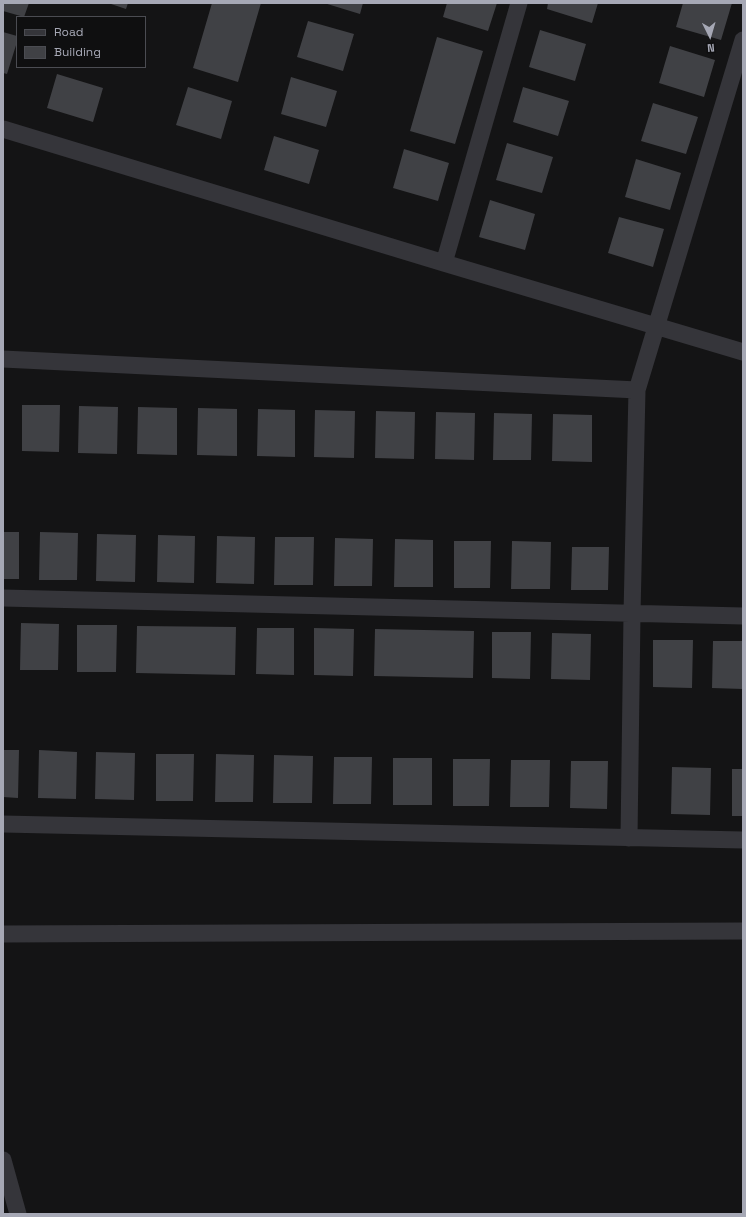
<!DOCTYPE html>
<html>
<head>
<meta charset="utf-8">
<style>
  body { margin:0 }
  #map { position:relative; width:746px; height:1217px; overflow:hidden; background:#141415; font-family:"Space Grotesk",sans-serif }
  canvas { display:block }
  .frame { position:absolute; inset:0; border:4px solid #a6a8b5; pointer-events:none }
  .legend { position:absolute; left:16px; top:16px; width:130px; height:52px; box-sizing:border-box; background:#0f0f10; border:1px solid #4b4c52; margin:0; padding:5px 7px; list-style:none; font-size:12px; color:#a6a8b5 }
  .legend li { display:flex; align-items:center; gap:8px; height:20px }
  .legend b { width:20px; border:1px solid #4b4c52 }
  .north { position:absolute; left:690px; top:16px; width:40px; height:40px; -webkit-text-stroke:3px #0f0f10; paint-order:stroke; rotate:175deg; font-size:11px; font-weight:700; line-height:16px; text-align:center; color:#a6a8b5 }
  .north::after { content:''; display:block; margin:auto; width:14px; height:18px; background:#a6a8b5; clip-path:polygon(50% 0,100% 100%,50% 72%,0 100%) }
</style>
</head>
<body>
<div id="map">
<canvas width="746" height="1217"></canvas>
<div class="frame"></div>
<ul class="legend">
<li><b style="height:5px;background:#35353a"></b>Road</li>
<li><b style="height:11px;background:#404145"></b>Building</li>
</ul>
<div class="north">N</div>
</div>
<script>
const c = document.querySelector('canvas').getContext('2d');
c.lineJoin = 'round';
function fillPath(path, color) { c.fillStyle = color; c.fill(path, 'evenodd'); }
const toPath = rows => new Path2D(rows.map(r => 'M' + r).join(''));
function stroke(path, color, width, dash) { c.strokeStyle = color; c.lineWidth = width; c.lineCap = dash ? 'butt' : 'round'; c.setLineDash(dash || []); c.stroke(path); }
fillPath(toPath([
  [3,3,29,3,24,17,3,11],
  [108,3,128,3,126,9],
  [212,3,261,3,238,82,193,68],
  [324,3,363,3,360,14],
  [447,3,497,3,488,31,443,17],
  [548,3,598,3,592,23,547,9],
  [683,3,732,3,721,40,676,27],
  [308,21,354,34,343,71,297,57],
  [540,30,586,44,575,81,529,67],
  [3,32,17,36,17,42,7,74,3,73],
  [437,37,483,51,455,144,410,131],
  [670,46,715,60,704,97,659,83],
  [57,74,103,88,93,122,47,108],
  [291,77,337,91,326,127,281,114],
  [188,87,232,101,221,139,176,125],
  [523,87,569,101,558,136,513,122],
  [653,103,698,117,686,154,641,141],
  [274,136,319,150,309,184,264,170],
  [507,143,553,157,542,193,496,180],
  [404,149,449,163,438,201,393,188],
  [636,159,681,173,670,210,625,197],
  [490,200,535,214,525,250,479,237],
  [619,217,664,229,653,267,608,253],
  [22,405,60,405,59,452,22,451],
  [79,406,118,407,117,454,78,453],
  [138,407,177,408,177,455,137,454],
  [198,408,237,409,237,456,197,455],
  [258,409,295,410,295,457,257,456],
  [315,410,355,411,354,458,314,457],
  [376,411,415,412,414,459,375,458],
  [436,412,475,413,474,460,435,459],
  [494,413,532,414,531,460,493,460],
  [553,414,592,415,592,462,552,461],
  [3,532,19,532,19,579,3,579],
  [40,532,78,533,77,580,39,580],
  [97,534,136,535,135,582,96,581],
  [158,535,195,536,194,583,157,582],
  [217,536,255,537,254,584,216,583],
  [275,537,314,537,313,585,274,585],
  [335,538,373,539,372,586,334,586],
  [395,539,433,540,433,587,394,587],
  [454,541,491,541,490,588,454,588],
  [512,541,551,542,550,589,511,589],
  [572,547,609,547,608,590,571,590],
  [21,623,59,624,58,670,20,670],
  [77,625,117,625,116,672,77,672],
  [137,626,236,627,235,675,136,673],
  [257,628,294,628,294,675,256,674],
  [314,628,354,629,353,676,314,675],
  [375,629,474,631,473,678,374,676],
  [492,632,531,632,530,679,492,678],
  [552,633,591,634,590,680,551,679],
  [653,640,693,640,692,688,653,687],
  [713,641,743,641,743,689,712,688],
  [3,750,19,750,18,798,3,797],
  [39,750,77,752,76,799,38,798],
  [96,752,135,753,134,800,95,799],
  [156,754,194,754,193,801,156,801],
  [216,754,254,755,253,802,215,802],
  [274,755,313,756,312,803,273,803],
  [334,757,372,757,371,804,333,804],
  [393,758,432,758,432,805,393,805],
  [453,759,490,759,489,806,453,806],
  [511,760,550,760,549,807,510,807],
  [571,761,608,761,607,809,570,808],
  [672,767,711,768,710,815,671,814],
  [732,769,743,769,743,816,732,816]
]), '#404145');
stroke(toPath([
  [3,129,444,263,743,352],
  [444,263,519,3],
  [3,359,637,390],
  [3,598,743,616],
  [3,824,743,840],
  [629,838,632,614,637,390,743,40],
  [3,934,743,931],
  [3,1160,18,1214]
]), '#35353a', 17);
</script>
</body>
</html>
